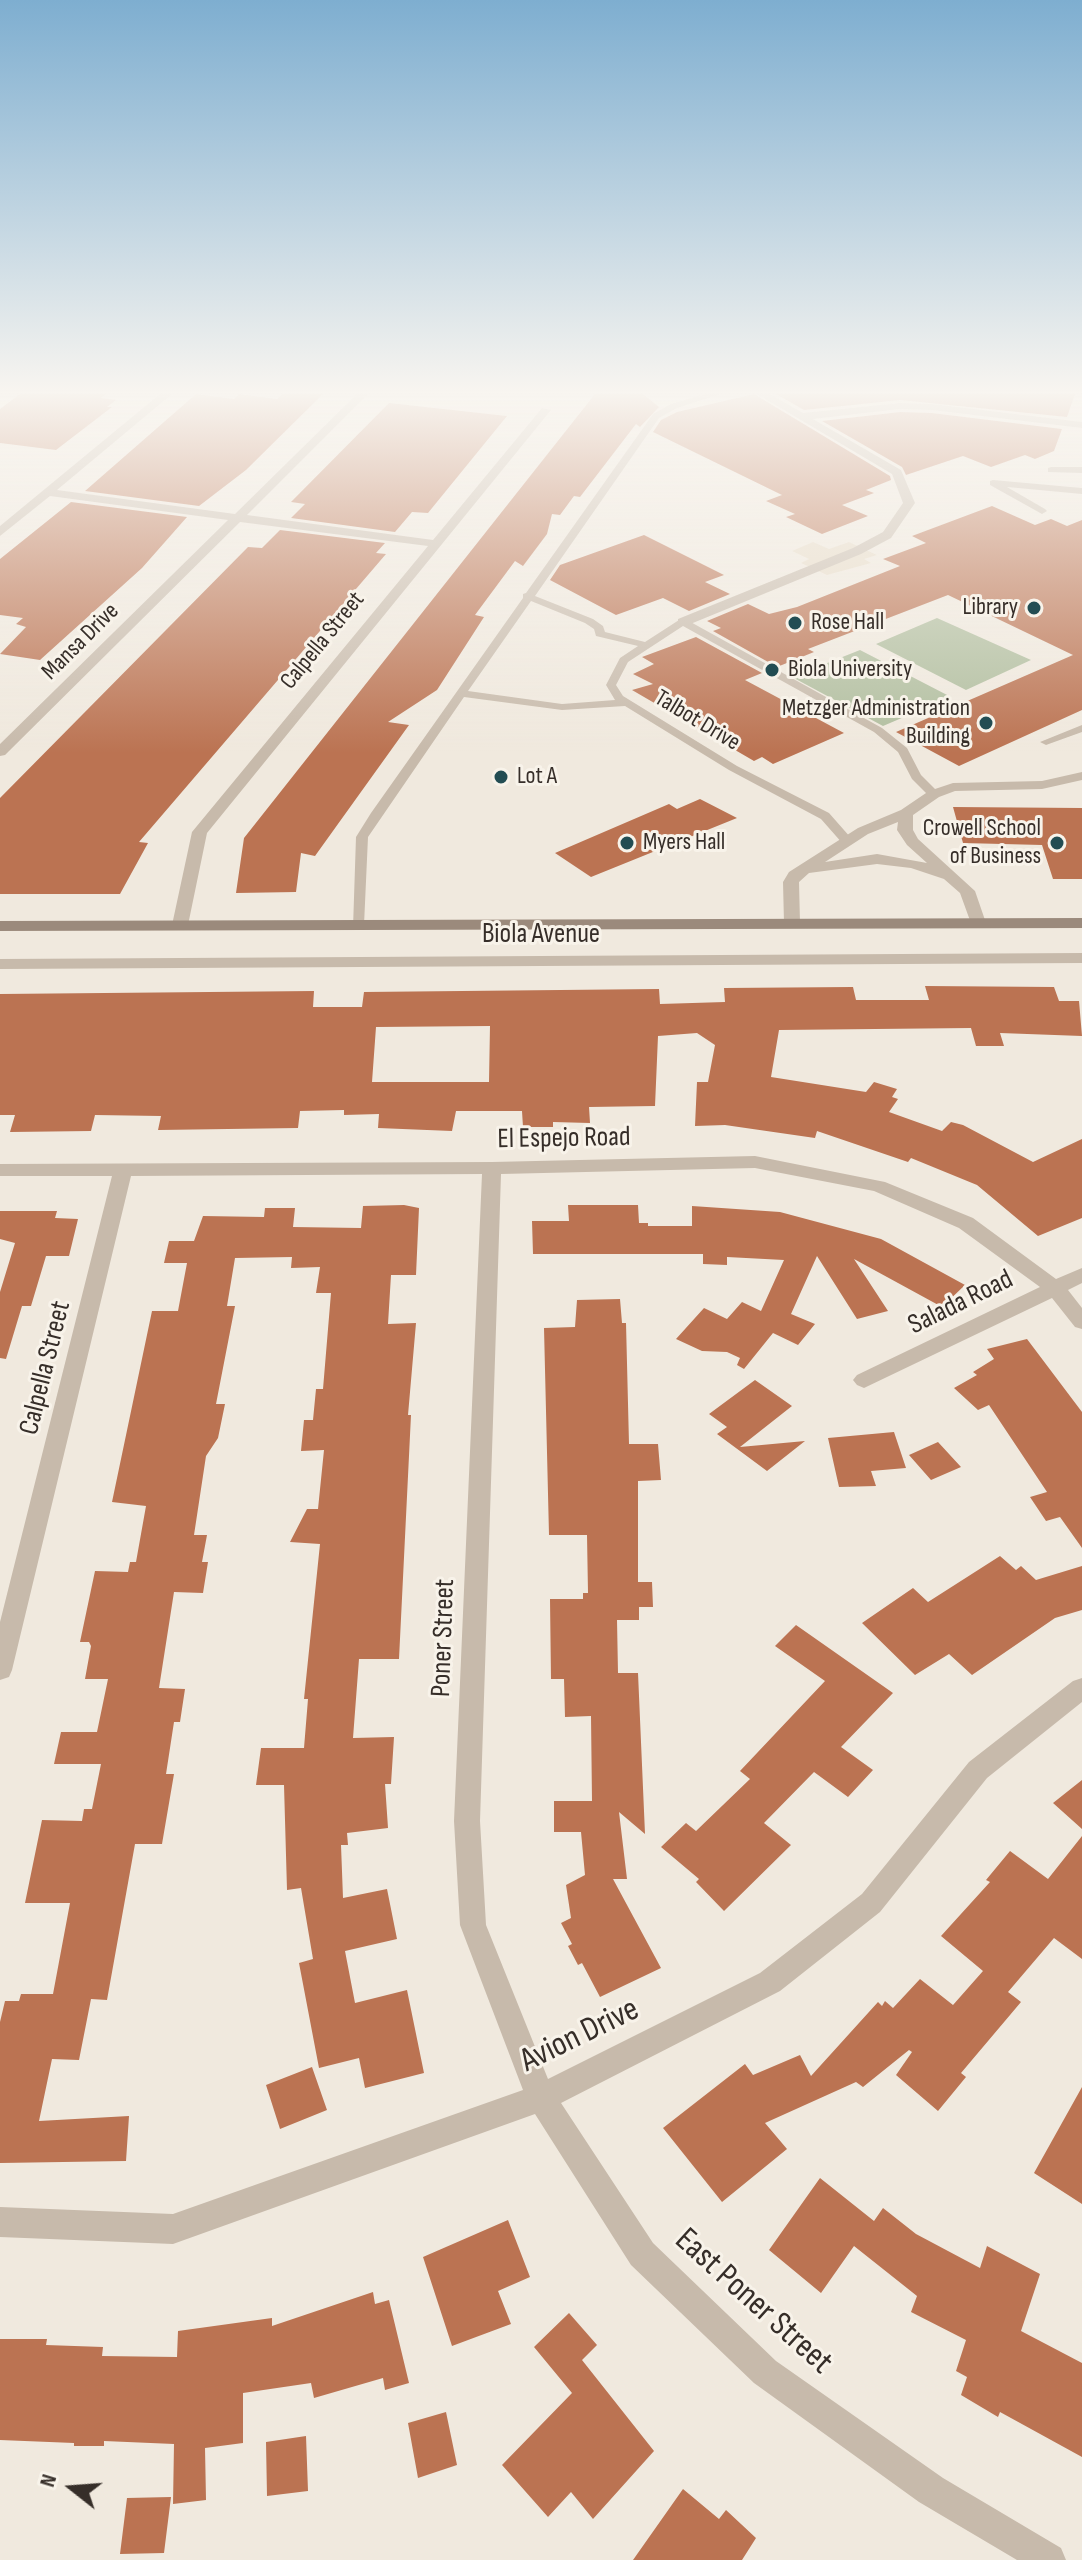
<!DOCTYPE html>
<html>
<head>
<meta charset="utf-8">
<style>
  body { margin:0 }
  #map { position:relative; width:1082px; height:2560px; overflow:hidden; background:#f0e9de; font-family:"Sofia Sans Condensed",sans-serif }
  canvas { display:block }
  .north { position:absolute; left:32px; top:2448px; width:80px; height:80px; -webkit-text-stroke:6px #f8f3ea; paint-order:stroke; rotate:287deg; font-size:22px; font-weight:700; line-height:32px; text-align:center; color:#362e29 }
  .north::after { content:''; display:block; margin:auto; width:28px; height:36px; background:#362e29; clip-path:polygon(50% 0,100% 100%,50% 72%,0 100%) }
</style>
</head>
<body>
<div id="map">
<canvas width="1082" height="2560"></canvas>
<div class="north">N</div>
</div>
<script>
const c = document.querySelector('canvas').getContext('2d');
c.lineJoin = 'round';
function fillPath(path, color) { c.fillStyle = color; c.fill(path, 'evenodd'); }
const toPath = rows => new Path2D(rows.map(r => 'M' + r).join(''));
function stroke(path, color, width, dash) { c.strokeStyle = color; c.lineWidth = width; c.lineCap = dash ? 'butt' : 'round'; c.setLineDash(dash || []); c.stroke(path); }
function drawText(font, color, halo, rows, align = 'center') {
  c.font = font + ' "Sofia Sans Condensed",sans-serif'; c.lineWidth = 6; c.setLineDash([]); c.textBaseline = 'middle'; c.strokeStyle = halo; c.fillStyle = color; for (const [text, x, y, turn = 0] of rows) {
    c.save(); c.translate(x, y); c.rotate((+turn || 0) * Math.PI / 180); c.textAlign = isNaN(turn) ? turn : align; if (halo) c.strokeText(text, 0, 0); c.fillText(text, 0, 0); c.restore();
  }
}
fillPath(toPath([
  [937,618,1031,660,966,690,876,644],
  [860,650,951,697,883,726,792,677]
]), '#b1be9f');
fillPath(toPath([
  [813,542,829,549,849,542,877,555,864,559,871,563,827,575,801,563,809,559,792,551]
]), '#e7dbc7');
fillPath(toPath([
  [20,394,106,394,101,398,116,400,107,407,112,407,56,450,0,443,0,409],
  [196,394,234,399,239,394,277,399,282,394,323,394,246,470,199,506,85,491],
  [595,394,643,394,659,407,640,427,636,424,580,497,574,496,560,515,552,514,547,534,523,566,515,561,475,615,484,617,437,690,388,722,409,725,315,856,301,853,296,892,236,893,244,838],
  [754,394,890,476,891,480,866,490,874,493,842,505,868,516,822,534,786,517,795,514,766,501,782,495,653,432,661,420,677,412],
  [776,394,1075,394,1067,417,900,400,804,410],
  [389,403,507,416,428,513,412,512,395,532,291,518,305,504,291,502],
  [900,412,932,413,1062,429,1054,451,1035,459,1025,455,991,467,963,456,906,475,902,467,822,421],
  [71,502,187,517,142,568,40,660,0,654,26,627,16,624,23,618,0,615,0,559],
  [992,506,1035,525,1051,519,1067,526,1082,520,1082,710,959,766,896,732,1073,655,948,595,808,649,814,652,777,667,713,631,721,628,707,621,748,604,769,614,797,607,900,566,883,559,926,543,912,536],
  [280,530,385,543,376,553,386,554,139,842,148,843,120,894,0,894,0,798,248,547,262,548],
  [644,535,724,575,705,582,730,594,689,611,663,598,616,615,550,580,560,565],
  [696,637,762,673,745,680,844,733,773,764,762,757,754,761,632,690,653,684,633,674,654,664,642,657],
  [700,799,737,818,591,877,555,853,669,804,677,809],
  [953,807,1082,808,1082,879,1053,879,1042,845,963,843],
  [925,986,1054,987,1059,1001,1079,1001,1082,1036,1000,1033,1004,1046,976,1046,971,1028,779,1030,771,1077,866,1092,874,1082,897,1089,892,1097,898,1099,889,1112,942,1131,951,1122,963,1125,1033,1162,1082,1139,1082,1218,1038,1236,977,1185,911,1158,908,1162,817,1131,815,1138,725,1125,695,1126,697,1082,708,1082,715,1045,697,1033,658,1036,655,1106,589,1107,590,1123,553,1122,553,1127,523,1127,522,1111,456,1111,452,1131,378,1128,379,1114,344,1115,344,1110,300,1111,298,1128,158,1130,161,1116,95,1115,91,1131,10,1132,15,1115,0,1115,0,994,314,991,313,1007,362,1007,364,992,659,989,660,1004,725,1002,724,988,853,987,856,1000,929,1000],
  [490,1026,489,1082,372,1082,376,1027],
  [404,1205,419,1208,416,1275,391,1275,388,1324,416,1323,408,1415,411,1415,399,1659,359,1659,353,1738,394,1737,391,1784,385,1784,388,1828,347,1833,348,1845,341,1845,343,1898,387,1889,397,1939,345,1951,355,2003,407,1990,424,2073,365,2088,359,2058,319,2068,299,1963,313,1959,301,1888,287,1890,284,1785,256,1785,261,1748,304,1748,308,1699,304,1699,320,1544,290,1542,307,1509,318,1509,324,1450,301,1451,304,1420,313,1420,316,1389,323,1389,331,1293,316,1293,320,1267,291,1268,292,1257,235,1258,227,1306,235,1306,216,1404,225,1404,218,1438,206,1456,194,1535,207,1535,202,1562,208,1562,203,1593,174,1592,159,1688,185,1689,180,1722,174,1722,166,1774,174,1774,162,1844,135,1844,107,2000,91,1999,79,2060,52,2059,39,2121,129,2116,126,2161,0,2163,0,2022,5,2001,19,2001,21,1994,53,1994,70,1903,25,1903,42,1820,82,1821,84,1809,92,1809,101,1764,54,1764,61,1732,97,1732,108,1679,85,1679,91,1646,89,1642,80,1642,95,1571,128,1572,130,1562,136,1562,146,1506,112,1502,152,1311,178,1311,187,1263,164,1263,169,1241,194,1241,203,1216,264,1217,265,1208,295,1208,293,1227,361,1228,363,1206],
  [568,1205,638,1205,639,1223,648,1223,648,1226,692,1226,692,1206,780,1212,881,1239,965,1285,942,1307,854,1259,888,1311,857,1319,817,1256,791,1314,815,1324,798,1345,773,1333,744,1369,737,1365,740,1358,727,1352,702,1351,676,1339,704,1308,727,1319,742,1302,761,1311,784,1260,727,1257,727,1265,703,1264,703,1254,533,1254,532,1221,569,1221],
  [0,1211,57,1211,55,1218,78,1219,69,1256,46,1256,31,1306,22,1306,6,1359,0,1358,0,1292,15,1243,0,1239],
  [620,1299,622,1323,626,1323,629,1444,658,1444,661,1480,638,1481,638,1582,652,1582,653,1607,639,1607,639,1620,617,1620,618,1673,638,1673,645,1834,619,1812,627,1879,613,1879,661,1968,600,1997,582,1963,578,1965,568,1946,572,1944,561,1923,571,1918,566,1885,585,1875,581,1832,554,1832,554,1801,592,1801,591,1716,565,1717,564,1679,551,1679,550,1599,583,1599,583,1593,588,1593,587,1535,549,1535,544,1328,575,1327,577,1300],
  [1027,1339,1082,1412,1082,1548,1060,1517,1046,1521,1030,1497,1047,1492,989,1405,978,1410,954,1388,977,1375,973,1372,994,1359,987,1349],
  [755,1380,792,1406,740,1447,805,1441,767,1471,717,1434,727,1427,709,1414],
  [894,1432,906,1468,871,1471,876,1486,839,1487,828,1438],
  [938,1442,961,1467,931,1480,909,1455],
  [1000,1556,1016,1570,1021,1566,1036,1580,1082,1566,1082,1610,1055,1618,972,1675,949,1654,915,1675,862,1623,913,1588,928,1602],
  [796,1625,893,1693,841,1747,873,1770,848,1797,814,1772,764,1823,791,1845,724,1911,696,1882,699,1879,661,1847,686,1823,696,1831,750,1779,740,1771,825,1681,775,1646],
  [1082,1780,1082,1829,1053,1803],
  [1082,1836,1082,1959,1054,1938,1008,1992,1021,2002,961,2073,966,2077,938,2111,896,2075,912,2052,909,2050,863,2087,856,2082,765,2123,787,2149,722,2202,663,2128,745,2064,753,2075,800,2055,811,2076,878,2002,882,2006,885,2001,893,2008,920,1979,953,2005,983,1971,941,1936,990,1882,986,1880,1010,1851,1048,1879],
  [312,2067,327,2110,280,2129,266,2085],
  [1082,2087,1082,2204,1034,2173],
  [820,2178,874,2221,883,2208,916,2234,980,2268,987,2246,1040,2274,1021,2331,1082,2363,1082,2457,1000,2412,998,2417,961,2395,967,2377,956,2371,966,2340,911,2312,917,2296,854,2246,821,2293,769,2250],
  [508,2220,530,2277,498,2291,511,2324,452,2346,423,2257],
  [373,2292,375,2304,389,2300,409,2383,385,2390,383,2378,314,2398,311,2383,243,2393,243,2443,205,2448,206,2500,173,2504,174,2444,104,2441,104,2446,74,2446,74,2443,0,2440,0,2339,47,2339,46,2345,103,2347,102,2356,177,2357,178,2331,272,2318,272,2326],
  [569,2313,597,2345,582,2360,654,2451,593,2519,571,2492,548,2517,502,2465,572,2393,534,2347],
  [446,2412,457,2465,418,2478,408,2423],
  [306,2436,308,2491,267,2496,266,2442],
  [683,2489,719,2519,726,2510,756,2538,742,2560,633,2560],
  [171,2497,164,2553,120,2554,127,2498]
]), '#bb7352');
fillPath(toPath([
  [706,394,720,394,677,408,659,418,535,596,593,619,603,626,605,632,645,642,679,620,687,620,882,728,907,748,921,775,940,794,934,798,930,797,912,779,898,752,874,732,683,626,628,662,616,685,623,696,737,766,829,813,851,838,851,844,843,844,821,819,729,770,625,706,562,710,464,697,368,837,364,925,363,928,353,928,356,837,371,813,523,598,523,594,526,593,653,414,671,404,706,394],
  [531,601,585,623,594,629,596,636,638,646,620,658,606,685,615,700,562,704,468,691,531,601],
  [1051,467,1082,467,1082,473,1048,472,1048,468,1051,467],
  [993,480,1082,488,1082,494,1007,487,1045,509,1047,511,1042,514,990,485,990,481,993,480],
  [1082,725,1082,732,1046,745,1040,742,1082,725]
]), '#c7baab');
fillPath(toPath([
  [160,394,172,394,57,490,235,514,357,394,368,394,247,515,433,540,542,408,551,410,207,833,188,925,180,930,172,925,192,832,428,546,240,522,5,755,0,756,0,744,228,520,50,496,0,536,0,526,160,394],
  [757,394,770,394,803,413,900,403,932,404,1082,422,1082,428,932,410,900,409,813,419,901,470,915,503,891,538,861,554,688,625,678,625,678,619,853,548,883,532,903,503,892,474,757,394],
  [1082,772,1082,780,1042,789,955,791,939,797,913,815,913,830,918,839,975,891,986,923,984,926,972,926,960,893,944,879,911,868,877,864,809,873,799,882,800,923,792,928,784,923,783,882,789,872,858,828,901,810,929,791,953,783,1042,781,1082,772],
  [898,822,897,830,907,845,927,863,877,854,825,862,868,834,898,822],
  [1082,953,1082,963,0,969,0,959,1082,953],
  [755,1156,885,1182,973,1218,1056,1279,1082,1268,1082,1283,1068,1290,1082,1308,1082,1329,1075,1327,1052,1298,864,1388,857,1385,853,1380,857,1375,1040,1287,959,1228,874,1191,755,1168,501,1174,480,1821,486,1925,548,2079,760,1973,862,1894,969,1762,1073,1681,1082,1678,1082,1702,987,1778,880,1912,780,1991,561,2103,653,2243,776,2361,943,2478,1061,2548,1066,2560,1017,2560,919,2502,754,2383,631,2265,535,2114,173,2244,0,2237,0,2207,173,2214,523,2090,460,1925,454,1821,482,1174,131,1176,12,1670,9,1677,0,1680,0,1622,112,1176,0,1176,0,1164,492,1162,755,1156]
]), '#c7baab');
fillPath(toPath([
  [1082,918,1082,928,0,931,0,921,1082,918]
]), '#9b8a7c');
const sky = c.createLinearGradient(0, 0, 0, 753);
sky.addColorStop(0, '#7eaed0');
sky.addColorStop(0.52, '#f8f5f0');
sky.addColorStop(1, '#f8f5f000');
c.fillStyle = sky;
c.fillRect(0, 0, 1082, 753);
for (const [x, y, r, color] of [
  [1034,608,8,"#234d53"],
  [795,623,8,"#234d53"],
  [772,670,8,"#234d53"],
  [986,723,8,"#234d53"],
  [501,777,8,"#234d53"],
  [627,843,8,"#234d53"],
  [1057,843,8,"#234d53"]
]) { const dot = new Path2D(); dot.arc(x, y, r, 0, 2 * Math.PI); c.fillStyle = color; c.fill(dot); stroke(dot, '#f8f3ea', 3); }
drawText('24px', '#362e29', '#f8f3ea', [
  ["Library",1018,608,"right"],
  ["Rose Hall",811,623],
  ["Biola University",788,670],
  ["Metzger Administration",970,709,"right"],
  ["Building",970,737,"right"],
  ["Lot A",517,777],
  ["Crowell School",1041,829,"right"],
  ["of Business",1041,857,"right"],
  ["Myers Hall",643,843]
], 'left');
drawText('24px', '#362e29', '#f8f3ea', [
  ["Calpella Street",323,641,-51],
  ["Mansa Drive",81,642,-45],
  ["Talbot Drive",697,721,31]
]);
drawText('28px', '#362e29', '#f8f3ea', [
  ["Biola Avenue",541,935],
  ["El Espejo Road",564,1139,-1],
  ["Salada Road",961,1303,-26],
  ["Calpella Street",46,1368,-76],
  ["Poner Street",444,1638,-88]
]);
drawText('34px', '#362e29', '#f8f3ea', [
  ["Avion Drive",580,2036,-26],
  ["East Poner Street",753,2302,42]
]);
</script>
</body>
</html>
